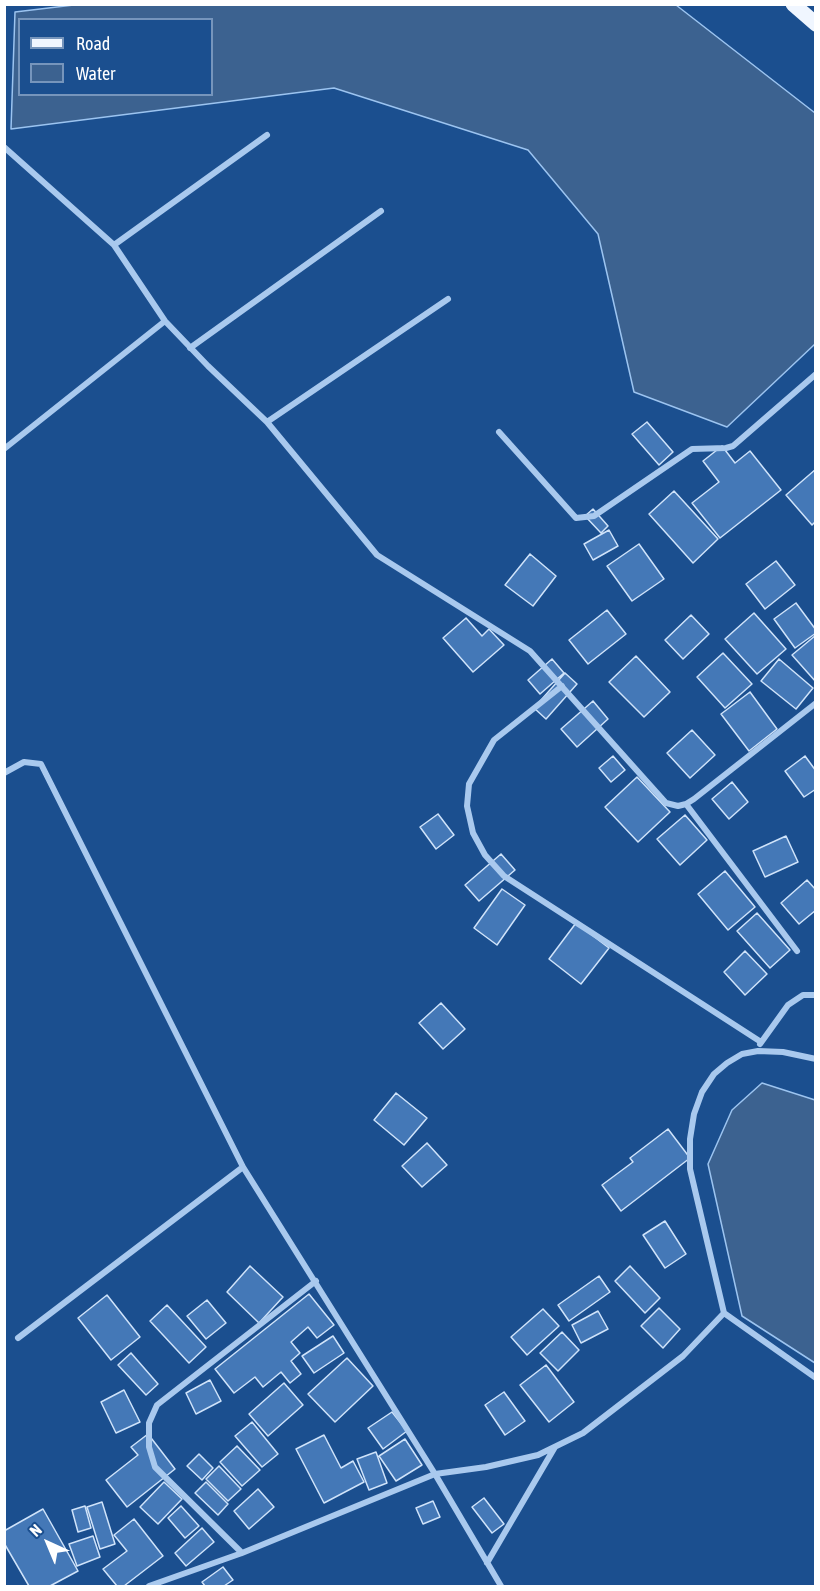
<!DOCTYPE html>
<html>
<head>
<meta charset="utf-8">
<style>
  body { margin:0 }
  #map { position:relative; width:820px; height:1591px; overflow:hidden; background:#1b4f8f; font-family:"Asap Condensed",sans-serif }
  canvas { display:block }
  .frame { position:absolute; inset:0; border:6px solid #fff; pointer-events:none }
  .legend { position:absolute; left:18px; top:18px; width:195px; height:78px; box-sizing:border-box; background:#1b4f8f; border:2px solid #7695bc; margin:0; padding:8px 10px; list-style:none; font-size:18px; color:#fff }
  .legend li { display:flex; align-items:center; gap:12px; height:30px }
  .legend b { width:30px; border:2px solid #7695bc }
  .north { position:absolute; left:18px; top:1513px; width:60px; height:60px; -webkit-text-stroke:4px #1b4f8f; paint-order:stroke; rotate:316deg; font-size:16px; font-weight:700; line-height:24px; text-align:center; color:#fff }
  .north::after { content:''; display:block; margin:auto; width:21px; height:27px; background:#fff; clip-path:polygon(50% 0,100% 100%,50% 72%,0 100%) }
</style>
</head>
<body>
<div id="map">
<canvas width="820" height="1591"></canvas>
<div class="frame"></div>
<ul class="legend">
<li><b style="height:8px;background:#f0f6ff"></b>Road</li>
<li><b style="height:16px;background:#3c6290"></b>Water</li>
</ul>
<div class="north">N</div>
</div>
<script>
const c = document.querySelector('canvas').getContext('2d');
c.lineJoin = 'round';
function fillPath(path, color) { c.fillStyle = color; c.fill(path, 'evenodd'); }
const toPath = rows => new Path2D(rows.map(r => 'M' + r).join(''));
function stroke(path, color, width, dash) { c.strokeStyle = color; c.lineWidth = width; c.lineCap = dash ? 'butt' : 'round'; c.setLineDash(dash || []); c.stroke(path); }
const water = toPath([
  [82,4,676,5,815,113,815,344,727,427,634,392,598,234,528,150,334,88,11,129,15,12,82,4],
  [20,20,212,20,212,94,20,94,20,20],
  [762,1083,815,1100,815,1363,742,1316,708,1164,732,1110,762,1083]
]);
fillPath(water, '#3c6290');
stroke(water, '#9cc4f0', 1.5);
const building = toPath([
  [647,422,673,452,659,465,632,434,647,422],
  [722,446,735,463,750,451,781,490,720,538,692,503,719,482,703,461,722,446],
  [816,469,816,521,812,525,786,495,816,469],
  [674,491,718,539,693,563,649,514,674,491],
  [593,509,608,526,601,533,585,516,593,509],
  [609,530,618,546,593,560,584,544,609,530],
  [639,544,664,579,632,601,607,566,639,544],
  [530,554,556,576,533,606,505,585,530,554],
  [776,561,795,585,765,609,746,584,776,561],
  [796,603,816,630,816,633,795,648,774,619,796,603],
  [607,610,626,634,588,664,569,640,607,610],
  [754,613,786,649,757,674,725,639,754,613],
  [691,615,709,634,683,659,665,640,691,615],
  [466,618,482,636,489,629,504,645,473,672,443,638,466,618],
  [816,635,816,682,792,655,816,635],
  [723,653,752,684,725,708,697,677,723,653],
  [636,656,670,692,644,717,609,682,636,656],
  [552,659,564,673,540,694,528,680,552,659],
  [779,659,813,688,796,709,761,681,779,659],
  [565,673,577,684,546,719,534,708,565,673],
  [750,692,777,729,749,751,721,714,750,692],
  [593,701,608,719,577,747,561,729,593,701],
  [692,730,715,755,690,778,667,753,692,730],
  [613,756,625,770,611,782,599,768,613,756],
  [805,756,816,771,816,789,804,797,785,771,805,756],
  [637,777,670,812,638,842,605,807,637,777],
  [732,782,748,802,729,819,712,799,732,782],
  [438,814,454,835,436,849,420,827,438,814],
  [685,815,707,840,680,865,657,839,685,815],
  [786,836,798,862,765,877,753,851,786,836],
  [501,854,515,870,479,901,465,885,501,854],
  [725,871,755,907,728,930,698,894,725,871],
  [807,880,816,890,816,910,799,924,781,903,807,880],
  [502,889,525,905,497,945,474,928,502,889],
  [757,913,790,950,770,968,737,931,757,913],
  [576,923,609,948,581,984,549,959,576,923],
  [745,951,767,974,745,995,724,972,745,951],
  [441,1003,465,1029,443,1049,419,1023,441,1003],
  [396,1093,427,1118,404,1145,374,1120,396,1093],
  [668,1129,690,1158,621,1211,602,1185,633,1162,630,1158,668,1129],
  [427,1143,447,1165,422,1187,402,1166,427,1143],
  [665,1221,686,1254,665,1268,643,1235,665,1221],
  [250,1266,283,1297,259,1323,227,1292,250,1266],
  [630,1266,660,1298,645,1313,615,1281,630,1266],
  [599,1276,610,1292,569,1321,558,1305,599,1276],
  [309,1294,334,1325,317,1338,308,1327,291,1342,300,1353,291,1361,301,1374,290,1383,281,1372,263,1387,255,1377,234,1393,215,1369,309,1294],
  [107,1295,140,1337,111,1360,78,1318,107,1295],
  [207,1300,226,1323,206,1339,187,1316,207,1300],
  [167,1305,206,1347,189,1363,150,1321,167,1305],
  [659,1308,680,1329,663,1348,641,1326,659,1308],
  [543,1309,559,1326,527,1355,511,1337,543,1309],
  [598,1311,608,1329,581,1343,572,1325,598,1311],
  [562,1332,579,1350,558,1371,540,1353,562,1332],
  [333,1336,344,1353,314,1373,302,1356,333,1336],
  [131,1353,158,1384,146,1395,118,1365,131,1353],
  [347,1358,373,1386,335,1422,308,1394,347,1358],
  [546,1365,574,1402,549,1422,520,1385,546,1365],
  [210,1380,221,1401,196,1414,186,1393,210,1380],
  [284,1383,303,1405,268,1436,249,1414,284,1383],
  [124,1390,140,1422,116,1433,101,1402,124,1390],
  [504,1392,525,1421,505,1435,485,1405,504,1392],
  [392,1412,407,1431,383,1449,368,1428,392,1412],
  [252,1422,278,1454,262,1467,235,1436,252,1422],
  [148,1434,175,1469,127,1507,106,1480,138,1455,131,1447,148,1434],
  [324,1435,341,1468,353,1461,364,1482,324,1503,296,1449,324,1435],
  [405,1439,422,1465,396,1481,379,1456,405,1439],
  [237,1446,260,1470,242,1486,220,1462,237,1446],
  [376,1452,387,1483,369,1490,357,1459,376,1452],
  [199,1454,213,1468,202,1480,187,1466,199,1454],
  [219,1466,241,1489,228,1501,206,1479,219,1466],
  [164,1482,182,1499,158,1524,140,1507,164,1482],
  [206,1482,228,1504,218,1515,195,1493,206,1482],
  [258,1489,274,1507,249,1529,234,1511,258,1489],
  [484,1498,504,1524,492,1533,472,1507,484,1498],
  [433,1501,440,1517,423,1524,416,1508,433,1501],
  [102,1502,115,1544,100,1549,87,1507,102,1502],
  [85,1506,91,1528,78,1532,72,1510,85,1506],
  [181,1506,199,1526,185,1538,168,1518,181,1506],
  [43,1509,78,1571,50,1586,29,1586,4,1543,4,1531,43,1509],
  [134,1519,163,1556,124,1586,117,1586,103,1569,127,1551,114,1535,134,1519],
  [202,1528,214,1542,186,1566,175,1553,202,1528],
  [93,1536,100,1557,77,1566,69,1544,93,1536],
  [223,1567,233,1580,224,1586,205,1586,202,1582,223,1567]
]);
fillPath(building, '#4478b7');
stroke(building, '#cfe3fa', 1.5);
stroke(toPath([
  [4,147,114,245,165,321,208,366,267,422,377,555,530,651,666,803,678,806,686,804,694,799,816,703],
  [114,245,267,135],
  [190,348,381,211],
  [267,422,448,299],
  [499,432,576,518,594,516,692,449,726,448,733,446,816,374],
  [4,449,165,321],
  [562,686,494,740,469,784,467,806,473,833,485,855,504,876,761,1042],
  [4,773,24,762,41,764,243,1167,435,1474,501,1586],
  [686,804,797,951],
  [760,1044,788,1005,803,995,816,995],
  [724,1313,816,1378],
  [18,1338,243,1167],
  [242,1553,155,1467,149,1447,149,1423,157,1405,316,1281],
  [487,1563,555,1447],
  [149,1586,242,1553,435,1474,486,1467,538,1455,583,1433,683,1356,724,1313,690,1169,690,1139,694,1114,702,1092,714,1074,727,1063,742,1054,758,1051,783,1052,816,1059]
]), '#a9c9ee', 6);
stroke(toPath([
  [793,4,816,24]
]), '#f0f6ff', 15);
</script>
</body>
</html>
